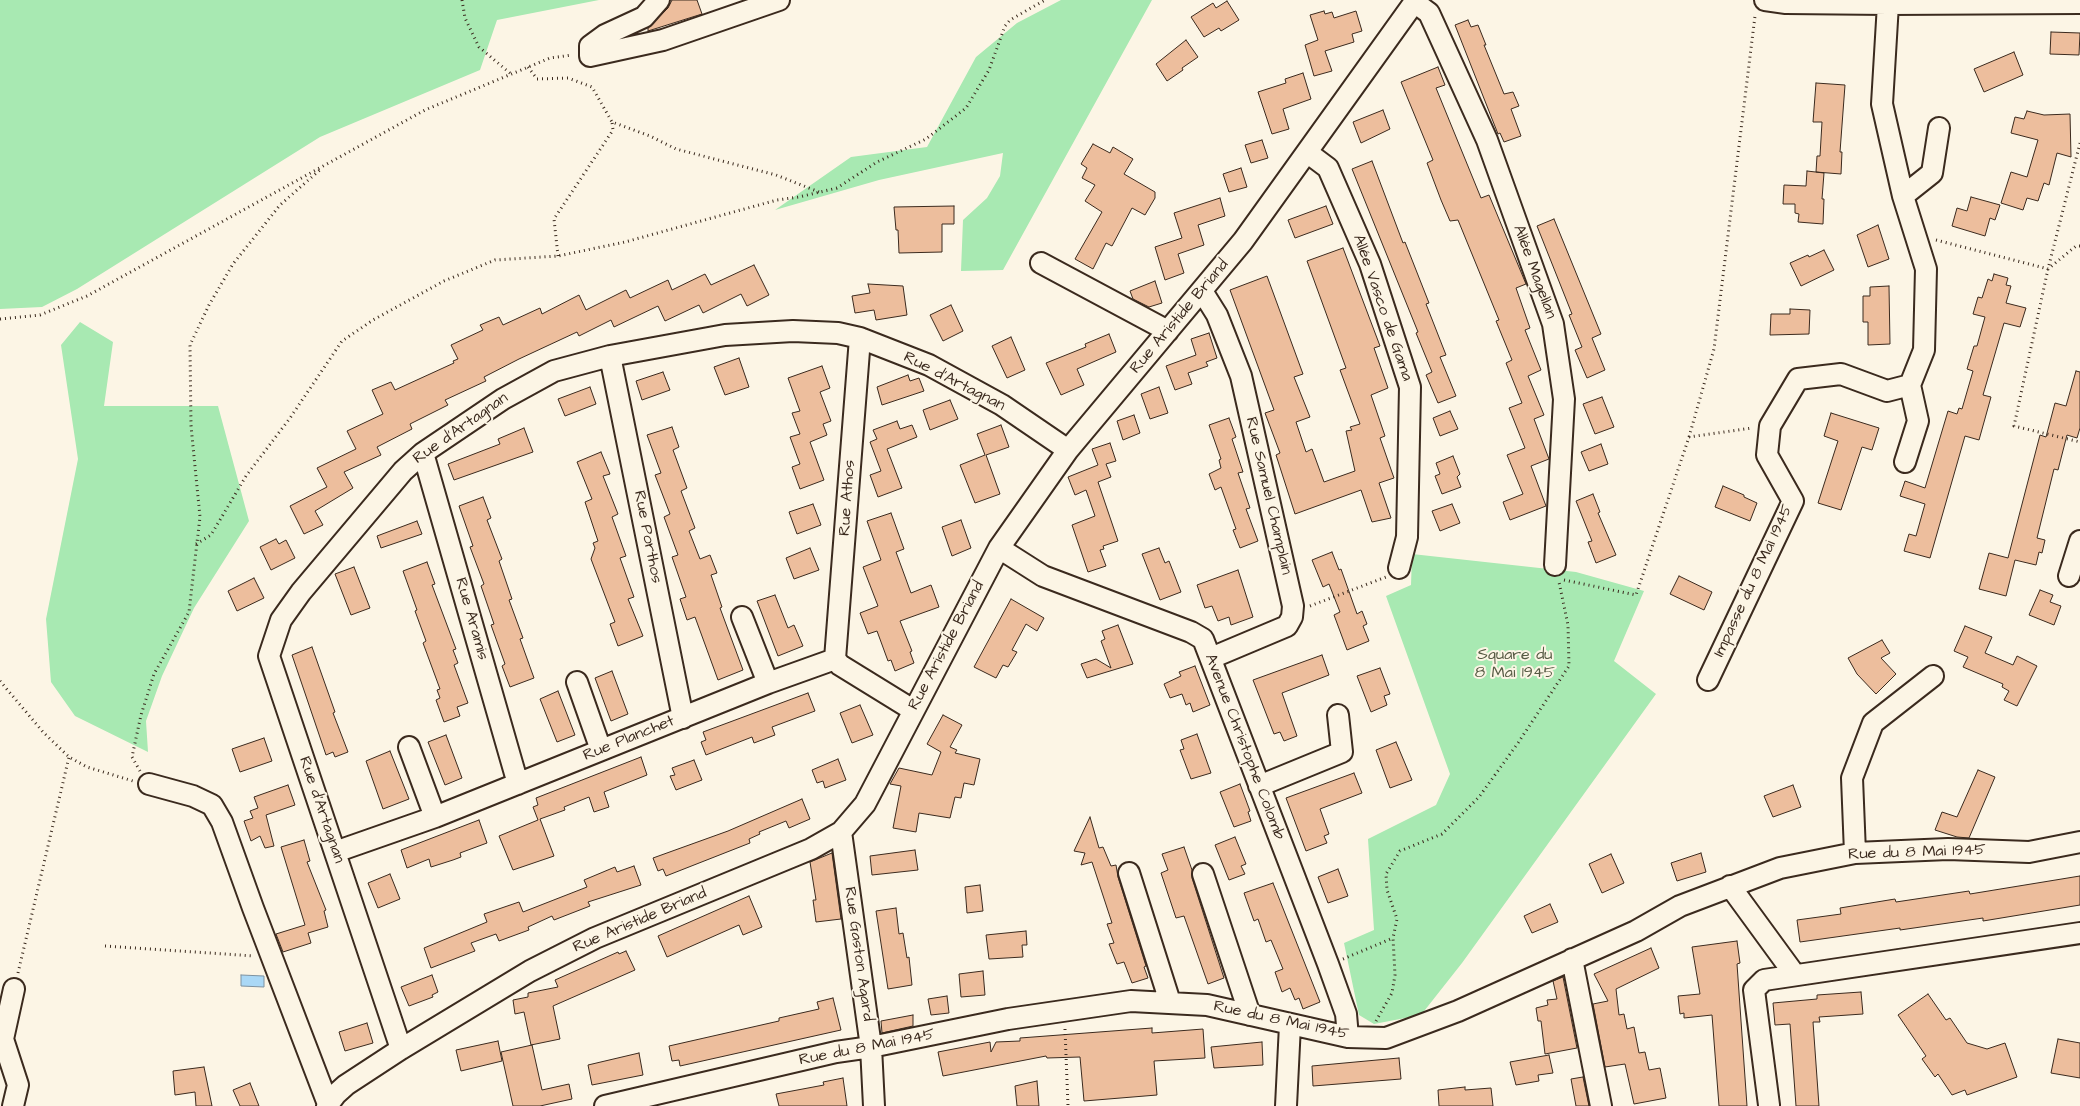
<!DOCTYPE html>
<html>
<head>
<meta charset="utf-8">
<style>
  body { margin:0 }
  canvas { display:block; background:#fcf5e5 }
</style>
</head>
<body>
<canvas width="2080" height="1106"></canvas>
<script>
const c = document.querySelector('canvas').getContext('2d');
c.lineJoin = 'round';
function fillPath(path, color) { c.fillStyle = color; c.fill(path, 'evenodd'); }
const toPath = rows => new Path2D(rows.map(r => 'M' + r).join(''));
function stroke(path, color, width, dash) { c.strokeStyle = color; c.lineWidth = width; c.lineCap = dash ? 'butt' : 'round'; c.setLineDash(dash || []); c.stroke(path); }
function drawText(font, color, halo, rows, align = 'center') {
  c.font = font + ' "Architects Daughter",sans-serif'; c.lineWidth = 4; c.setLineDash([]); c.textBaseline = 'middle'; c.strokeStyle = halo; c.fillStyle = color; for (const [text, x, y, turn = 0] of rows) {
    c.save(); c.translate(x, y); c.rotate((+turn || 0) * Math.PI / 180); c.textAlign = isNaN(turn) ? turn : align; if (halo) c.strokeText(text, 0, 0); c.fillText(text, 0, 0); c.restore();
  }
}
fillPath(toPath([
  [0,0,599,0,497,20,480,70,320,137,77,289,42,307,0,309],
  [1061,0,1152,0,1003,270,961,271,963,220,987,198,1000,176,1003,153,879,180,775,210,851,157,927,147,976,57,1017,23],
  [80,322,113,342,104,406,218,406,249,521,194,608,162,676,146,721,148,752,75,716,51,682,46,619,78,459,61,345],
  [1412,554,1576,572,1644,591,1614,661,1656,694,1462,963,1421,1015,1374,1024,1359,1015,1344,943,1374,930,1368,839,1436,805,1450,774,1386,596,1411,585]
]), '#a8e9b2');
const water = toPath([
  [241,975,264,976,264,987,241,986,241,975]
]);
fillPath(water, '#aad8f6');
stroke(water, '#7e92a0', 1);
const building = toPath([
  [672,0,697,0,702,14,648,31,648,28,668,8,672,0],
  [1227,1,1239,20,1221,31,1219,28,1204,37,1191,17,1213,3,1216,8,1227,1],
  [1324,11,1325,14,1332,12,1334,18,1356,11,1362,31,1352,34,1354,42,1325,51,1332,71,1314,76,1305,45,1318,40,1310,15,1324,11],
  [1468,20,1471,27,1478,25,1486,45,1484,45,1504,94,1513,92,1519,106,1511,109,1521,136,1504,142,1500,133,1498,134,1455,25,1468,20],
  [2051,32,2080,33,2079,55,2050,54,2051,32],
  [1186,40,1198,57,1182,68,1183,70,1167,81,1156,64,1186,40],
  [2014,52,2023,75,1984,92,1974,69,2014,52],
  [1438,67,1445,85,1436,88,1481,198,1489,195,1526,284,1516,288,1530,328,1525,330,1541,370,1528,376,1544,415,1534,419,1549,459,1531,466,1546,506,1510,520,1503,502,1523,494,1507,455,1525,448,1509,408,1522,403,1506,363,1512,360,1496,321,1499,320,1458,220,1450,221,1441,200,1427,163,1433,160,1401,82,1438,67],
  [1303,73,1311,99,1283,109,1289,129,1272,134,1258,92,1286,83,1285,79,1303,73],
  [1816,83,1845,85,1840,152,1842,152,1841,174,1816,172,1817,156,1820,156,1822,122,1813,122,1816,83],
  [1383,110,1390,129,1361,143,1353,122,1383,110],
  [2027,111,2044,115,2070,114,2071,157,2057,153,2049,185,2044,183,2038,201,2027,198,2023,210,2001,203,2011,172,2027,177,2038,140,2011,133,2015,117,2024,119,2027,111],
  [1262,140,1268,158,1251,163,1245,145,1262,140],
  [1093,144,1110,153,1113,147,1133,159,1124,174,1155,192,1155,198,1145,215,1132,208,1112,246,1106,243,1093,269,1075,259,1102,212,1085,201,1095,185,1082,178,1087,168,1081,164,1093,144],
  [1372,161,1403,243,1405,242,1429,303,1426,304,1446,355,1440,357,1456,396,1438,403,1426,375,1432,372,1416,333,1418,332,1352,169,1372,161],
  [1241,168,1247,187,1229,192,1223,174,1241,168],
  [1807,171,1824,173,1822,199,1824,199,1823,224,1798,222,1799,214,1795,213,1795,204,1783,204,1784,185,1806,186,1807,171],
  [1971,197,2000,205,1995,220,1990,218,1985,236,1952,226,1957,208,1967,211,1971,197],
  [1220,198,1225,216,1198,225,1204,245,1178,254,1184,273,1165,280,1155,247,1182,238,1174,213,1220,198],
  [954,206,954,224,942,224,942,252,899,253,898,230,896,230,894,207,954,206],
  [1326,206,1333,224,1295,238,1288,220,1326,206],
  [1554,219,1601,334,1592,338,1605,370,1587,378,1575,350,1582,347,1569,315,1572,314,1537,226,1554,219],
  [1878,225,1889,259,1868,267,1857,235,1878,225],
  [1343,248,1380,346,1374,348,1388,388,1371,395,1385,436,1380,438,1394,478,1379,483,1391,518,1372,522,1361,490,1295,514,1276,455,1280,453,1265,413,1274,410,1230,290,1267,276,1303,374,1294,377,1310,417,1296,422,1306,452,1312,449,1324,482,1355,471,1346,431,1352,430,1350,427,1360,424,1340,370,1346,368,1307,261,1343,248],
  [1824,250,1834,270,1801,286,1790,263,1808,255,1809,257,1824,250],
  [754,265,769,295,747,306,741,294,703,313,699,305,665,321,658,306,614,327,611,320,579,336,577,332,519,359,484,377,486,381,445,400,448,405,410,424,412,429,377,447,381,455,344,472,353,488,315,511,323,525,304,534,290,506,327,487,317,468,356,449,347,431,383,414,372,390,391,382,395,390,454,363,453,361,458,359,451,345,483,330,480,325,499,317,503,325,540,308,542,314,579,295,586,310,626,290,630,298,668,280,672,290,705,274,711,285,754,265],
  [1994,274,2008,278,2006,285,2011,286,2006,303,2026,308,2020,327,2004,323,1983,395,1991,397,1979,440,1965,436,1930,558,1904,551,1909,534,1916,536,1925,504,1900,496,1905,481,1925,488,1948,411,1957,414,1959,408,1962,409,1973,371,1967,369,1974,346,1977,346,1985,317,1973,314,1978,297,1982,298,1988,279,1992,281,1994,274],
  [1155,281,1162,303,1149,307,1133,299,1130,291,1155,281],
  [868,284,903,286,907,315,876,320,874,310,855,313,852,296,870,293,868,284],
  [1889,286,1890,344,1868,345,1868,322,1863,322,1863,296,1870,296,1870,287,1889,286],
  [951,305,963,331,943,341,930,315,951,305],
  [1790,309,1810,310,1809,334,1770,335,1771,314,1790,314,1790,309],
  [1209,333,1217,358,1206,362,1208,366,1188,373,1192,384,1175,390,1166,366,1196,355,1191,339,1209,333],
  [1109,334,1116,352,1077,369,1084,385,1061,395,1046,363,1086,347,1085,344,1109,334],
  [1011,337,1025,370,1007,378,992,346,1011,337],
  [739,358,749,387,725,395,714,367,739,358],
  [822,366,830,388,820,392,831,421,823,424,827,435,810,442,824,480,800,489,792,467,800,464,790,437,800,434,792,413,800,411,788,378,822,366],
  [2076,371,2080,372,2080,428,2077,438,2067,435,2058,470,2054,469,2037,538,2045,540,2042,553,2039,552,2036,565,2015,560,2006,596,1979,589,1989,553,2008,558,2040,435,2046,437,2055,403,2066,406,2076,371],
  [663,372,670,390,642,400,636,381,663,372],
  [908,375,910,381,919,378,924,391,882,405,877,387,908,375],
  [590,387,596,404,565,416,558,399,590,387],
  [1159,387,1168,413,1150,419,1141,394,1159,387],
  [1602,397,1614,427,1595,434,1583,404,1602,397],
  [950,400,958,419,930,430,923,410,950,400],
  [1450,411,1458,429,1440,436,1433,418,1450,411],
  [1831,413,1879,428,1872,450,1862,447,1841,510,1818,503,1838,441,1824,436,1831,413],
  [1134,415,1140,433,1123,440,1117,421,1134,415],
  [1229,418,1236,437,1232,439,1243,472,1238,473,1250,508,1246,509,1258,541,1240,548,1233,530,1236,529,1221,487,1215,490,1209,474,1221,468,1219,460,1221,459,1209,425,1229,418],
  [897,421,900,429,912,425,917,437,887,449,902,488,878,497,870,475,881,471,870,442,877,439,873,430,897,421],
  [1001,425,1009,447,986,455,1000,494,975,503,960,465,985,455,977,434,1001,425],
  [672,427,679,447,673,450,687,488,681,491,695,528,689,531,700,559,710,555,717,573,711,575,722,607,720,608,743,670,718,680,695,617,687,620,680,599,686,597,672,557,678,555,664,517,670,514,655,475,661,473,647,435,672,427],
  [524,428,533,452,454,480,448,464,500,444,498,439,524,428],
  [1110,443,1116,461,1106,464,1111,477,1098,482,1118,541,1103,546,1104,549,1100,550,1106,566,1088,572,1072,525,1095,516,1086,490,1075,495,1068,477,1098,465,1092,449,1110,443],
  [1601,444,1608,464,1589,471,1581,452,1601,444],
  [601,452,610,474,603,476,618,514,612,517,626,556,620,558,634,597,628,599,643,636,618,646,610,624,615,622,591,559,595,548,593,543,598,541,585,502,592,499,577,462,601,452],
  [1453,456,1460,474,1457,477,1461,487,1442,494,1435,476,1440,474,1436,463,1453,456],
  [1723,486,1744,495,1744,497,1757,503,1750,521,1715,507,1723,486],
  [1593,494,1600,512,1598,513,1616,555,1596,563,1588,542,1592,541,1576,501,1593,494],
  [483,497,491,518,487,520,502,559,499,561,512,599,509,600,523,638,520,639,534,678,510,687,502,666,505,664,491,625,494,624,481,586,484,584,470,547,473,546,459,506,483,497],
  [813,504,821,525,797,534,789,512,813,504],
  [1452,504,1460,523,1440,531,1432,511,1452,504],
  [891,513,904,549,896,552,911,593,931,585,939,607,900,621,912,651,910,652,914,663,895,671,891,660,888,661,877,631,868,634,860,613,878,606,863,567,881,560,867,521,891,513],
  [961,520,971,548,952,556,942,527,961,520],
  [417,521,422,534,381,548,377,536,417,521],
  [276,539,279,544,286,540,295,558,271,570,260,547,276,539],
  [810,548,819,570,794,579,786,558,810,548],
  [1159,548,1165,563,1169,561,1181,592,1160,600,1142,554,1159,548],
  [1332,552,1339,570,1341,569,1357,614,1362,611,1367,624,1363,626,1369,641,1347,650,1334,615,1340,612,1329,584,1323,587,1312,560,1332,552],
  [427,562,435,584,432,585,456,649,453,650,458,663,454,665,468,703,457,707,460,716,444,722,436,700,440,698,437,690,440,689,423,643,426,641,415,611,417,610,403,571,427,562],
  [354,567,370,608,351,615,335,574,354,567],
  [1238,570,1253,617,1231,625,1229,617,1218,621,1212,606,1205,608,1197,585,1238,570],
  [1679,576,1712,592,1704,610,1670,594,1679,576],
  [254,578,264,598,237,611,228,591,254,578],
  [2040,590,2053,595,2050,602,2061,606,2054,625,2029,615,2040,590],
  [775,595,788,628,794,625,803,646,778,656,757,601,775,595],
  [1011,599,1044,618,1037,631,1026,624,1012,650,1017,652,1008,667,1003,665,996,678,974,667,1011,599],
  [1118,625,1133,664,1087,678,1081,664,1096,659,1111,668,1101,641,1105,639,1102,631,1118,625],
  [1965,626,1992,637,1985,653,2013,665,2017,656,2037,666,2017,706,2004,700,2009,691,2002,687,2003,684,1963,667,1968,657,1954,651,1965,626],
  [1882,640,1890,653,1881,658,1896,674,1876,694,1857,674,1848,658,1882,640],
  [312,647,335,712,333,713,348,752,335,757,333,752,326,755,292,655,312,647],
  [1322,655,1329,675,1282,693,1297,736,1284,741,1280,732,1274,734,1253,680,1322,655],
  [1195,666,1210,705,1193,712,1190,703,1186,705,1182,694,1170,698,1164,684,1181,676,1179,672,1195,666],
  [1380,668,1390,694,1384,696,1387,705,1371,712,1357,676,1380,668],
  [612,671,628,714,611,721,595,678,612,671],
  [558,691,575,735,557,742,540,699,558,691],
  [808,693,815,711,772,727,775,735,754,743,752,737,706,755,701,742,706,740,703,732,808,693],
  [860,705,873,735,852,743,840,713,860,705],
  [943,715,962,725,950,747,957,750,955,753,980,759,974,785,964,783,961,798,955,797,950,818,919,813,916,832,893,828,901,786,890,784,899,768,932,775,941,752,927,744,943,715],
  [1197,734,1211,773,1191,779,1180,750,1184,749,1181,740,1197,734],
  [446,735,462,778,445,785,428,742,446,735],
  [264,738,272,761,240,772,232,749,264,738],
  [1396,742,1412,780,1390,788,1376,750,1396,742],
  [390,751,409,799,383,809,366,761,390,751],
  [641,757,647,775,604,792,609,807,594,812,589,797,564,807,565,810,540,819,554,856,513,870,499,836,538,820,533,807,538,805,536,798,641,757],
  [838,759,846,780,825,788,823,781,817,783,812,770,838,759],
  [694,760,702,780,676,790,670,776,675,775,672,768,694,760],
  [1978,770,1995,777,1969,838,1957,837,1935,830,1942,812,1957,817,1978,770],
  [1354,773,1362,793,1320,809,1329,834,1324,836,1327,843,1306,851,1286,798,1354,773],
  [1240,784,1250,811,1248,812,1251,821,1234,827,1220,792,1240,784],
  [288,785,295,805,266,815,274,846,265,848,260,836,251,841,244,821,253,818,250,811,258,808,254,797,288,785],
  [1793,785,1801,807,1773,817,1764,796,1793,785],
  [802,799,810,819,789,828,786,821,759,832,760,834,749,839,750,843,666,876,663,869,658,871,653,858,728,831,802,799],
  [1090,817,1099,848,1103,847,1111,866,1116,865,1118,877,1146,966,1144,967,1148,978,1132,983,1124,962,1117,964,1109,944,1114,943,1107,924,1112,923,1092,862,1081,865,1085,853,1074,851,1090,817],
  [479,820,487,843,460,853,461,857,453,860,431,867,429,859,407,868,401,850,479,820],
  [1235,837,1246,864,1241,866,1245,874,1229,880,1215,845,1235,837],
  [304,840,310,861,307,862,326,910,324,911,328,927,308,933,311,943,283,952,276,934,305,925,281,847,304,840],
  [1184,847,1192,870,1192,878,1224,978,1208,984,1184,916,1176,918,1161,873,1168,870,1162,854,1184,847],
  [915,850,918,870,872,875,870,856,915,850],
  [832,853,841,919,816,922,813,900,816,900,810,862,832,853],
  [1701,853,1706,872,1677,881,1671,863,1701,853],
  [1611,854,1624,883,1602,893,1589,864,1611,854],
  [634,866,641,885,588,902,590,906,554,920,552,916,528,927,529,930,499,941,496,934,471,943,475,951,431,968,424,948,487,922,484,914,519,902,523,912,587,887,584,880,615,867,617,872,634,866],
  [1338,869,1348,896,1328,903,1318,877,1338,869],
  [390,874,400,899,378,908,368,883,390,874],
  [2080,876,2080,905,1983,921,1983,918,1900,930,1900,928,1800,942,1797,920,1841,914,1840,908,1895,899,1896,902,1969,891,1970,894,2080,876],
  [1273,883,1320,1002,1303,1009,1299,998,1295,1000,1290,988,1282,992,1275,972,1283,969,1271,940,1266,942,1258,919,1254,921,1244,893,1273,883],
  [980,885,983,911,967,913,965,887,980,885],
  [749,896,762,927,743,935,739,925,667,957,658,936,749,896],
  [1550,904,1558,922,1532,933,1524,916,1550,904],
  [896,908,899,934,903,933,907,958,909,957,912,985,888,989,876,911,896,908],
  [1026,931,1027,945,1022,945,1023,957,989,959,986,935,1026,931],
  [1737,941,1740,963,1737,964,1747,1106,1719,1106,1712,1015,1684,1018,1684,1013,1680,1014,1678,996,1700,994,1692,947,1737,941],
  [1651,948,1659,968,1616,989,1619,1015,1624,1014,1627,1029,1634,1027,1639,1053,1645,1052,1649,1070,1660,1068,1666,1098,1634,1104,1625,1064,1605,1067,1593,1004,1608,1001,1594,974,1651,948],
  [626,951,635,970,553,1006,560,1039,531,1045,524,1012,515,1014,513,1000,528,997,528,993,558,987,555,980,618,952,619,954,626,951],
  [983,971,985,995,961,997,959,974,983,971],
  [432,975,438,992,432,995,433,997,409,1006,401,987,432,975],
  [1563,977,1577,1048,1545,1054,1541,1021,1538,1021,1536,1008,1548,1005,1547,1000,1557,999,1553,981,1563,977],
  [1861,992,1863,1014,1819,1017,1820,1022,1813,1022,1819,1106,1796,1106,1790,1024,1775,1025,1773,1003,1817,999,1817,995,1861,992],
  [1928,994,1946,1020,1950,1018,1967,1043,1987,1049,2005,1043,2017,1077,1967,1095,1965,1090,1952,1095,1938,1074,1935,1077,1922,1059,1926,1056,1898,1015,1928,994],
  [947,996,949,1013,931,1015,928,999,947,996],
  [833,998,841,1030,680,1066,679,1060,672,1061,669,1046,779,1021,779,1018,819,1009,817,1002,833,998],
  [913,1015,913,1026,882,1033,881,1021,913,1015],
  [367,1023,373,1043,345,1051,339,1032,367,1023],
  [1152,1028,1152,1033,1203,1029,1205,1058,1154,1061,1157,1095,1084,1101,1080,1057,1047,1058,1046,1056,943,1076,938,1052,990,1042,991,1052,996,1042,1020,1041,1020,1038,1152,1028],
  [2058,1039,2080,1043,2080,1078,2051,1073,2058,1039],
  [498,1041,502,1061,461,1071,456,1050,498,1041],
  [1262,1042,1263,1065,1214,1068,1211,1047,1262,1042],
  [532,1045,542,1090,569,1084,572,1099,540,1106,513,1106,501,1052,532,1045],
  [639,1053,643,1075,592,1085,588,1065,639,1053],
  [1549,1055,1553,1073,1538,1075,1539,1081,1516,1085,1510,1062,1549,1055],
  [1399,1058,1401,1079,1313,1086,1312,1066,1399,1058],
  [204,1067,212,1106,196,1106,195,1092,175,1095,173,1071,204,1067],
  [1583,1077,1589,1106,1576,1106,1571,1079,1583,1077],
  [843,1078,847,1106,779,1106,776,1094,824,1085,823,1082,843,1078],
  [1037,1081,1039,1106,1017,1106,1015,1086,1037,1081],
  [250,1083,259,1106,240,1106,233,1090,250,1083],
  [1465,1087,1465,1090,1491,1088,1493,1106,1439,1106,1438,1090,1465,1087]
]);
fillPath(building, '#edbe9d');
stroke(building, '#3b2a1e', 1);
const minor = toPath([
  [659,0,644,17,605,35,590,46,590,56,663,40,779,0],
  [1765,0,1786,3,1888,4,2080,3],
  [1414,2,1429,13,1487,140,1553,324,1564,399,1555,565],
  [1308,153,1328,168,1370,264,1410,387,1407,537,1399,568],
  [1903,196,1932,173,1939,128],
  [1041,263,1168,331],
  [1202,291,1217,315,1241,376,1293,606,1292,617,1287,626,1211,658],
  [610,356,683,718],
  [423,453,518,784],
  [1905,462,1918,421,1910,385],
  [999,548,1043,576,1191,632,1203,639,1328,964,1346,1014,1348,1037],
  [2069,576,2080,541],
  [742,617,768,683],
  [835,659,860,338],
  [1708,680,1793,501,1767,455,1770,426,1798,379,1841,374,1887,391,1910,385,1924,350,1926,269,1903,196,1882,104,1888,4],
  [577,682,601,750],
  [409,747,435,817],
  [149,784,193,796,212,805,222,822,253,908,328,1104],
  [1259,786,1342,752,1338,715],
  [841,832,871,1047,874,1106],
  [335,852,435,817,768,683,835,659,840,665,913,710],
  [1855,853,1852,778,1873,723,1933,676],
  [1129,873,1170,1002],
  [1203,874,1250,1015],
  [1730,886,1795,975],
  [1572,959,1601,1106],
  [401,1049,269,656,281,620,301,592,403,471,423,453,503,399,554,371,610,356,725,335,793,331,838,333,860,338,929,365,1002,405,1068,450],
  [1769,1105,1754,990,1764,980,2080,933],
  [13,1106,18,1085,3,1039,14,989],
  [327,1106,336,1094,346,1085,401,1049,530,971,595,938,811,849,841,832,865,804,999,548,1068,450,1243,241,1416,0],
  [605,1106,836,1052,871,1047,1008,1019,1131,1001,1207,1005,1348,1037,1386,1038,1458,1011,1636,931,1680,906,1780,868,1855,853,1948,849,2029,852,2080,842],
  [1286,1106,1290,1025]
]);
stroke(minor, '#3b2a1e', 24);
stroke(toPath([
  [462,0,465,18,479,47,511,74],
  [528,67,537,79,568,78,592,87,612,122,650,136,676,149,776,175,819,192],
  [2080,143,2048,269,2014,426,2080,442],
  [1936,240,2048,269,2076,246,2080,246],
  [558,256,554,219,613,130,612,122],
  [0,319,40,315,87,296,425,110,550,58,572,55],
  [1689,437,1714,349,1755,16],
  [196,544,211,535,246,476,290,418,342,341,373,320,444,281,495,260,558,256,625,242,777,200,799,197,837,188,877,162,926,139,966,108,989,70,1005,26,1010,20,1045,0],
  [1564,580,1636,595,1689,437,1752,428],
  [1310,606,1386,577],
  [0,681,43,732,69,757,87,767,133,781],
  [140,771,132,757,141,715,154,674,189,612,193,577,200,517,191,426,190,345,209,305,233,264,280,205,321,169],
  [105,946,254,956],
  [1343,959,1393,938],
  [18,973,69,757],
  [1376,1021,1392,993,1395,975,1393,938,1397,919,1387,890,1386,874,1400,851,1442,834,1479,797,1518,743,1569,666,1568,625,1559,582],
  [1065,1029,1068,1106]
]), '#3b2a1e', 3, [1, 4]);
stroke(minor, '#fcf5e5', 20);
drawText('16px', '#3b2a1e', '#fcf5e5', [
  ["Allée Magellan",1534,272,70],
  ["Allée Vasco de Gama",1382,308,71],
  ["Rue Aristide Briand",1180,317,-50],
  ["Rue d'Artagnan",954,382,27],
  ["Rue d'Artagnan",461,429,-35],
  ["Rue Samuel Champlain",1268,496,77],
  ["Rue Athos",848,498,-86],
  ["Rue Porthos",647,537,79],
  ["Impasse du 8 Mai 1945",1754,581,-65],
  ["Rue Aramis",471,619,74],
  ["Rue Aristide Briand",947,646,-62],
  ["Rue Planchet",629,739,-22],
  ["Avenue Christophe Colomb",1244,747,69],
  ["Rue d'Artagnan",321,810,71],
  ["Rue du 8 Mai 1945",1917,853,-2],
  ["Rue Aristide Briand",640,921,-23],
  ["Rue Gaston Agard",858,954,82],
  ["Rue du 8 Mai 1945",1281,1021,12],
  ["Rue du 8 Mai 1945",867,1048,-11]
]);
drawText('16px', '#565a43', '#fcf5e5', [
  ["Square du",1515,656],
  ["8 Mai 1945",1515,674]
]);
</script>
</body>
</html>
